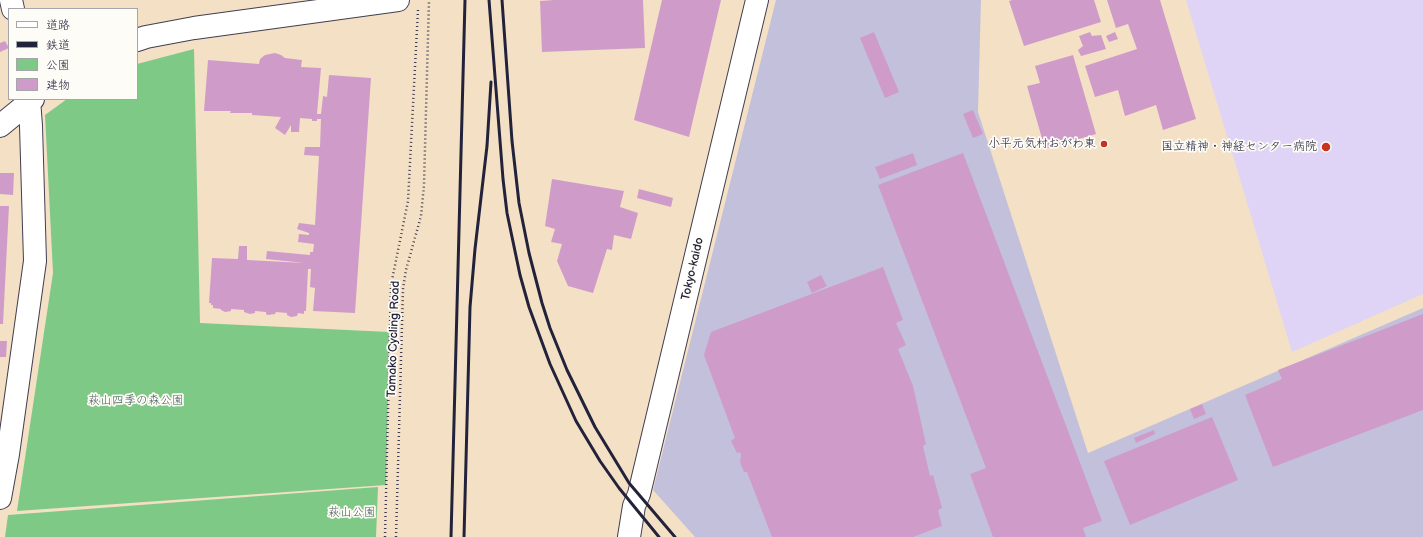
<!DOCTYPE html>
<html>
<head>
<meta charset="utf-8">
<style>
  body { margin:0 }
  #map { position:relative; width:1423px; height:537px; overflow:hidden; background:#f4e0c5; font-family:"Balsamiq Sans","Klee One",sans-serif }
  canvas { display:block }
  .legend { position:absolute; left:8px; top:8px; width:130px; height:92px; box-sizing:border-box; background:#fdfcf7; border:1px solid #a5a5ac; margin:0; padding:5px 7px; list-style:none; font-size:12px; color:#22223b }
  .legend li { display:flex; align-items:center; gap:8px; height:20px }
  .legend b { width:20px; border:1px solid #a5a5ac }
</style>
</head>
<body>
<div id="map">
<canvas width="1423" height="537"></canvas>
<ul class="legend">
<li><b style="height:5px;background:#fff"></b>道路</li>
<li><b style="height:5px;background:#22223b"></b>鉄道</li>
<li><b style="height:11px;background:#7fc986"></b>公園</li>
<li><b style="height:11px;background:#cf9cca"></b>建物</li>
</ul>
</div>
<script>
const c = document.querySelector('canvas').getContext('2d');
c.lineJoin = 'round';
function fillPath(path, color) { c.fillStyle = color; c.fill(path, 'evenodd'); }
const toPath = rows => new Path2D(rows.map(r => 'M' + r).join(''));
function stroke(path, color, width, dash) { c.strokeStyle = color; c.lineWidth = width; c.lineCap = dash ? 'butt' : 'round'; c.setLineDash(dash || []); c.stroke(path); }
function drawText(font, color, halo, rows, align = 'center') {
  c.font = font + ' "Balsamiq Sans","Klee One",sans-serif'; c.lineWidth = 3.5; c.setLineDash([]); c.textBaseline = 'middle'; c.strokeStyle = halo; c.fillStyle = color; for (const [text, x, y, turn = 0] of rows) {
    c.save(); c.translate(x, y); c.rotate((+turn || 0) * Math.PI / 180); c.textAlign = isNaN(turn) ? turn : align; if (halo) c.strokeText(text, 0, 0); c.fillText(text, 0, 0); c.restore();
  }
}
fillPath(toPath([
  [1186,0,1423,0,1423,294,1292,352]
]), '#dfd4f5');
fillPath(toPath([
  [776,0,981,0,978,112,1088,453,1423,308,1423,537,695,537,653,490]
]), '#c3c0db');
fillPath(toPath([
  [194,49,200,323,389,332,386,485,17,511,53,273,45,115,67,99,137,99,137,64],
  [378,487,376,537,5,537,8,515]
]), '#7fc986');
fillPath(toPath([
  [554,0,643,0,645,48,542,52,540,1],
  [662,0,721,0,689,137,634,120],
  [1012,0,1094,0,1101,22,1024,46,1009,1],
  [1107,0,1160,0,1196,119,1163,130,1156,105,1125,116,1118,90,1095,97,1085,66,1137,49,1128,24,1116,28],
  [874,32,899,92,885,98,860,38],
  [1090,32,1092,36,1101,35,1106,49,1081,56,1078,50,1083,46,1079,36],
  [1115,32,1118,39,1109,42,1106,36],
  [5,41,9,48,0,52,0,43],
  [275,53,281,55,285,58,302,60,301,67,321,68,317,114,321,114,323,96,327,97,329,75,371,78,355,313,313,311,315,288,310,287,311,269,308,269,306,311,304,311,304,314,298,313,297,316,291,317,287,315,287,313,276,312,275,314,268,315,266,314,266,312,255,311,255,313,250,314,244,312,244,310,231,309,231,311,225,312,221,310,221,309,213,308,213,305,211,305,211,303,209,303,212,258,238,259,239,246,247,246,247,260,305,263,266,259,267,251,310,255,310,252,313,252,314,244,298,242,299,234,309,235,309,233,297,229,299,223,315,225,319,156,304,155,305,147,320,147,321,119,317,119,317,121,312,121,312,119,300,118,299,132,291,132,291,125,285,135,275,128,281,117,252,115,252,113,230,113,231,111,204,111,208,60,259,64,260,59,265,55],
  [1073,55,1096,134,1045,149,1027,86,1040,83,1035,66],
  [973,110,983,134,973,138,963,114],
  [913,153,917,165,880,179,875,167],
  [963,153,1102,521,1083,528,1086,537,993,537,970,474,986,468,878,185],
  [0,173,14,173,13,195,0,194],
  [552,179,624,191,620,207,638,213,631,239,614,235,612,250,607,249,593,293,568,286,557,261,562,244,551,242,555,229,545,226],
  [639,189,673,198,671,207,637,198],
  [0,206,9,206,3,324,0,324],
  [883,267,903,320,896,323,906,345,898,349,913,386,926,444,923,446,930,476,933,475,942,508,938,510,942,526,913,537,772,537,747,472,744,472,740,462,741,456,740,452,737,453,731,441,735,438,704,355,711,332],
  [821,275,827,286,812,293,807,282],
  [1423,314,1423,410,1273,467,1245,395,1282,379,1278,370],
  [0,341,7,341,6,357,0,357],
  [1202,404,1206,414,1194,419,1190,409],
  [1212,417,1238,480,1130,525,1104,461],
  [1154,430,1155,434,1136,443,1134,438]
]), '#cf9cca');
const minor = toPath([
  [11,0,13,9],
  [137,40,146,37,194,28,398,0],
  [0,126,33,99],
  [0,498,8,454,35,261,31,126,29,99],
  [629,537,634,506,639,494,757,0]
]);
stroke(minor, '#423e50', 24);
stroke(toPath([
  [385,537,391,285,408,201,418,10],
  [396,537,403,289,406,270,421,216,424,185,429,0]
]), '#423e50', 2.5, [1, 3]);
stroke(minor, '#fff', 22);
stroke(toPath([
  [489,0,503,179,507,213,520,275,529,307,550,364,576,421,600,461,619,488,659,537],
  [502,0,512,141,519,203,529,253,542,303,550,328,567,370,595,427,629,483,675,537],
  [451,537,465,0],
  [464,537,470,307,475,249,487,146,491,82]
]), '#22223b', 3);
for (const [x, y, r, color] of [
  [1104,144,4,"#c8321e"],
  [1326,147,5,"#c8321e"]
]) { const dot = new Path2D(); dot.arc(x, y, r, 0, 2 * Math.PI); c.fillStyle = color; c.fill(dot); stroke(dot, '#fdfcf7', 1.5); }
drawText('12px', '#22223b', '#fdfcf7', [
  ["小平元気村おがわ東",1096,144],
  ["国立精神・神経センター病院",1317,147]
], 'right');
drawText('12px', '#22223b', '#fdfcf7', [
  ["Tokyo-kaido",693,269,-77],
  ["Tamako Cycling Road",394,339,-88]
]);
drawText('12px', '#435c55', '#fdfcf7', [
  ["萩山四季の森公園",136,401],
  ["萩山公園",352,513]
]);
</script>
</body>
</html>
